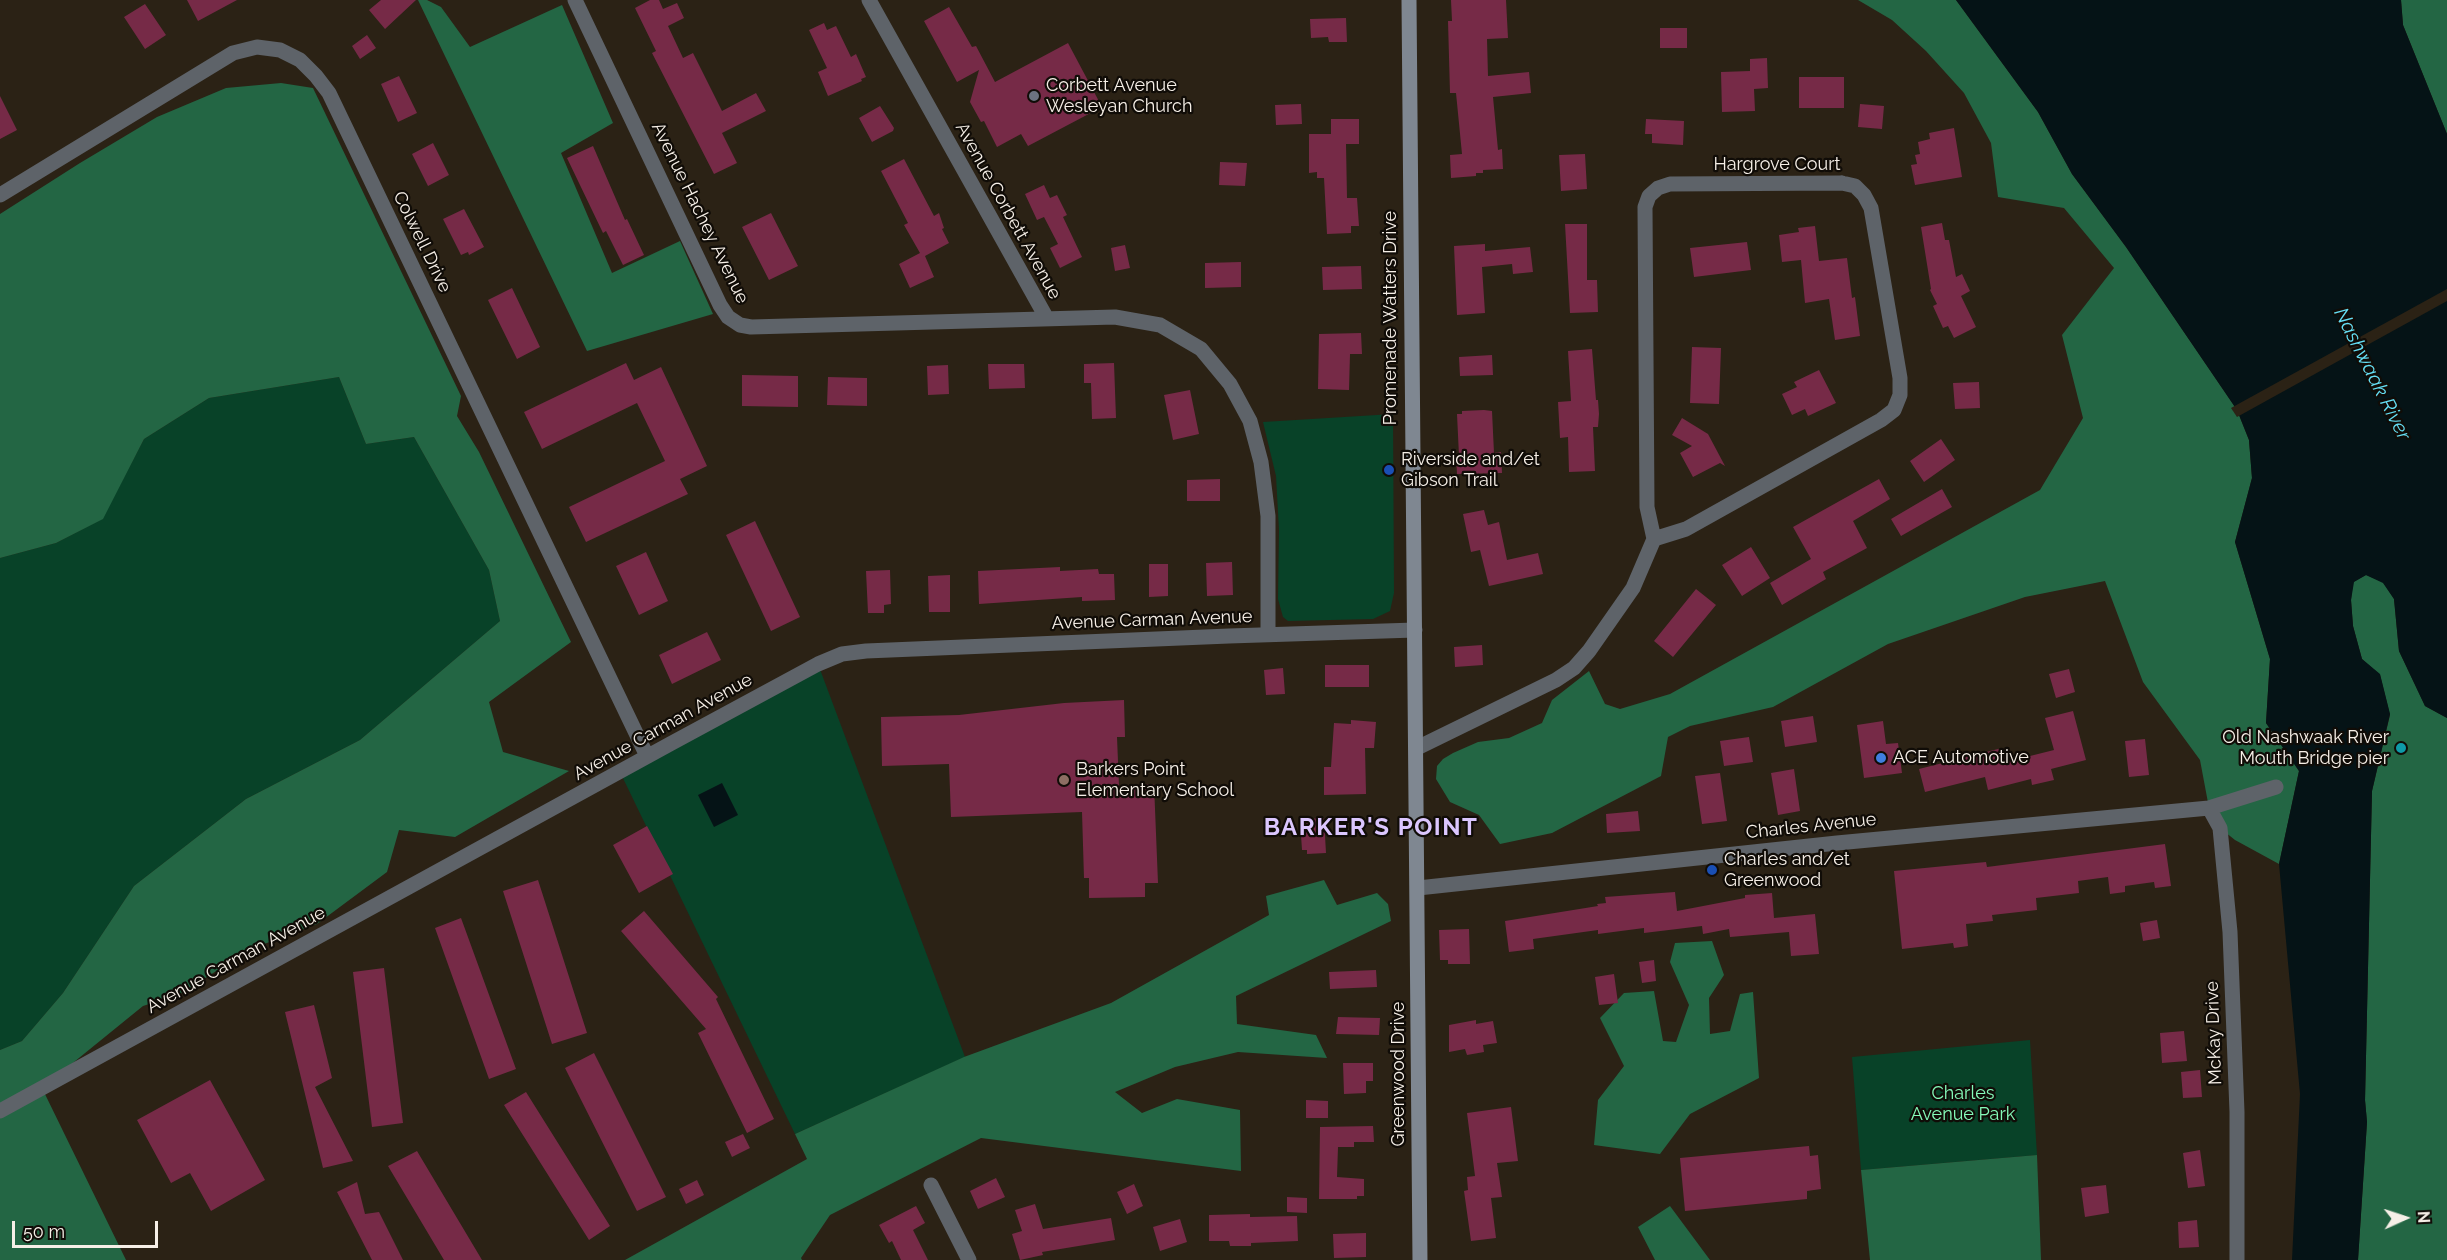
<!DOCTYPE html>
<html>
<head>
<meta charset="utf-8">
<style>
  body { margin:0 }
  #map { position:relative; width:2447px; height:1260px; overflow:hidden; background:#2b2215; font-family:Raleway,sans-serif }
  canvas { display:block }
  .north { position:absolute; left:2375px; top:1188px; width:60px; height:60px; -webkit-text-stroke:4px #100c07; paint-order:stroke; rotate:87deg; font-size:16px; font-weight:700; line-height:24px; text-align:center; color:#f6efe7 }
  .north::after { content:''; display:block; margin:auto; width:21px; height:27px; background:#f6efe7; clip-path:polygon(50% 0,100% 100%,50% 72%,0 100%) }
  .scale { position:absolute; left:12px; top:1221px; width:146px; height:27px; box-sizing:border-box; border:3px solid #f6efe7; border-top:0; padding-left:8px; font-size:18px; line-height:21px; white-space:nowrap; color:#f6efe7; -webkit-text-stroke:4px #100c07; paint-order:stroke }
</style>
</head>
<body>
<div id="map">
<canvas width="2447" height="1260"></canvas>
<div class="north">N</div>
<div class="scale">50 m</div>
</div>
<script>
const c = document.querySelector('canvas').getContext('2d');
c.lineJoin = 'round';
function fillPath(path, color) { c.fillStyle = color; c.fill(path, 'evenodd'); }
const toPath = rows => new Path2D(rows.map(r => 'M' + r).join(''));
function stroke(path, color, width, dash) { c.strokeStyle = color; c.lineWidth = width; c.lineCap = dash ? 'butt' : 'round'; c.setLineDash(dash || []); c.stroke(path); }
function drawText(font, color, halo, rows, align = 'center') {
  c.font = font + ' Raleway,sans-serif'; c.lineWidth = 4.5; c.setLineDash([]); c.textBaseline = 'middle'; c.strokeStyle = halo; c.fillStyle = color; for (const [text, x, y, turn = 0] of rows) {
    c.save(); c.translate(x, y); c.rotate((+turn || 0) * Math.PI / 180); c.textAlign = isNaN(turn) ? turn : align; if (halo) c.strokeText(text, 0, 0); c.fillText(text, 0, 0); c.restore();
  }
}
fillPath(toPath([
  [339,377,366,444,414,437,489,570,500,621,360,740,246,799,134,886,63,993,22,1041,0,1050,0,558,56,543,102,519,144,439,209,398],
  [1393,414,1394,593,1390,611,1373,619,1288,621,1283,617,1278,599,1279,530,1276,476,1263,422],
  [818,664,965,1057,795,1134,620,772],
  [2030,1040,2037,1155,1861,1170,1852,1057]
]), '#084228');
fillPath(toPath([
  [418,0,427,0,441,7,470,47,562,5,613,123,561,153,612,273,680,241,713,314,587,351],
  [1858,0,1956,0,2038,112,2072,174,2126,247,2237,410,2249,440,2252,478,2235,542,2270,659,2266,723,2299,771,2279,864,2235,840,2220,828,2209,808,2200,760,2143,682,2105,581,2025,597,1888,644,1773,707,1690,726,1668,737,1661,776,1552,833,1500,844,1479,815,1450,802,1436,779,1437,766,1443,759,1453,753,1478,742,1509,738,1542,723,1552,700,1589,671,1605,704,1620,709,1670,694,2040,490,2083,418,2062,335,2114,268,2064,208,1998,197,1991,143,1964,93,1926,51,1892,20],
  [2401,0,2447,0,2447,134,2403,25],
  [281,83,313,88,461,396,457,416,479,452,571,642,489,702,503,752,569,771,455,837,399,830,387,872,317,924,251,949,180,994,143,1006,42,1088,126,1260,0,1260,0,1050,22,1041,63,993,134,886,246,799,360,740,500,621,489,570,414,437,366,444,339,377,209,398,144,439,103,519,56,543,0,558,0,214,80,163,157,117,226,88],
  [2366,575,2383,582,2394,599,2399,651,2425,706,2447,718,2447,1260,2358,1260,2367,1122,2365,1100,2372,791,2390,715,2380,675,2362,659,2353,626,2351,600,2353,582],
  [1324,880,1337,905,1377,893,1388,904,1391,921,1236,996,1237,1024,1316,1035,1327,1058,1238,1052,1175,1067,1115,1092,1142,1113,1177,1099,1240,1110,1241,1171,981,1138,830,1215,801,1258,802,1260,625,1260,807,1159,795,1134,964,1057,1111,1003,1269,915,1266,896],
  [1712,941,1724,975,1709,998,1710,1034,1730,1031,1740,994,1753,992,1759,1078,1690,1114,1660,1154,1594,1145,1598,1100,1624,1066,1600,1018,1624,993,1654,991,1663,1041,1676,1042,1689,1005,1670,962,1675,943],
  [2037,1155,2041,1260,1870,1260,1861,1170],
  [1670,1206,1710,1260,1655,1260,1638,1227]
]), '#236644');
fillPath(toPath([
  [1956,0,2401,0,2403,25,2447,134,2447,718,2425,706,2399,651,2394,599,2383,583,2366,575,2354,582,2351,600,2353,626,2362,659,2380,674,2390,714,2372,791,2365,1100,2367,1122,2358,1260,2292,1260,2300,1094,2279,864,2299,771,2266,723,2270,659,2235,542,2252,478,2249,440,2237,410,2126,247,2072,174,2038,112],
  [722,783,738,815,714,827,698,795]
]), '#051316');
fillPath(toPath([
  [2447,289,2447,301,2237,417,2231,408]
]), '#2b2215');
fillPath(toPath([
  [187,0,237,0,198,21],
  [381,0,416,0,385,29,369,10],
  [650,0,659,0,663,9,677,3,684,18,668,26,683,58,693,53,722,111,756,93,766,111,722,133,737,163,714,174,652,53,656,51,635,8],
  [1451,0,1506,0,1508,38,1487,39,1488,76,1529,72,1531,93,1493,97,1498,150,1502,149,1503,169,1483,170,1483,173,1476,173,1476,176,1451,178,1450,155,1462,154,1456,93,1450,93,1448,21,1452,21],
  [145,4,166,35,145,49,124,17],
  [949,7,972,47,976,46,995,82,1068,43,1102,107,1028,146,1021,134,997,147,984,121,981,122,970,102,979,70,957,82,924,21],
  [1346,18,1347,42,1329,42,1328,37,1311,38,1310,19],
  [824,23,827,30,836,26,851,57,856,54,866,77,861,79,862,81,828,96,818,72,827,68,809,30],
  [1660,28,1687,28,1687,48,1660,48],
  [367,35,376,48,360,59,352,46],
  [1767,58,1768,88,1754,89,1755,111,1722,112,1721,72,1750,71,1750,59],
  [399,76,417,113,398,122,381,84],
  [1799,77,1844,77,1844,108,1799,108],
  [0,96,17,130,0,139],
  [1301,104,1302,124,1276,125,1275,105],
  [1860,104,1884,106,1882,129,1858,127],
  [880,106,894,128,893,131,872,142,859,118],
  [1331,119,1359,119,1359,144,1346,144,1347,198,1357,198,1359,226,1351,226,1351,233,1327,234,1324,178,1317,178,1317,172,1309,173,1309,134,1331,134],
  [1646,119,1684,121,1683,145,1652,143,1652,134,1645,134],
  [1954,128,1962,177,1915,185,1911,165,1917,164,1915,155,1920,154,1918,142,1930,139,1929,133],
  [433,143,449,175,428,186,412,154],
  [593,146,625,220,627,219,644,255,623,265,606,231,603,233,567,158],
  [1585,154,1587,189,1561,191,1559,155],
  [904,159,934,216,939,213,944,228,942,229,949,243,925,256,934,277,910,288,899,264,920,253,904,225,908,223,881,171],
  [1220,162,1247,163,1245,186,1219,185],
  [1044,185,1050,198,1057,195,1067,215,1063,217,1082,257,1060,268,1050,248,1058,244,1044,217,1037,220,1025,194],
  [464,209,484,247,469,255,468,252,461,255,443,219],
  [771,213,798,266,769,280,742,227],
  [1942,223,1945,240,1949,240,1956,277,1962,274,1970,291,1961,296,1976,327,1954,338,1948,326,1943,328,1933,306,1937,304,1930,290,1931,289,1921,227],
  [1565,224,1587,224,1587,280,1597,280,1598,312,1570,313],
  [1815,226,1819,261,1847,258,1852,298,1855,297,1860,336,1835,340,1829,299,1805,303,1801,260,1782,262,1779,235,1799,232,1798,228],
  [1747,242,1751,270,1694,277,1690,248],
  [1485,244,1485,251,1530,247,1533,272,1513,274,1512,264,1482,267,1485,313,1457,315,1454,246],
  [1125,245,1130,268,1115,271,1111,248],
  [1241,262,1241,287,1205,288,1205,263],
  [1361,266,1362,289,1323,290,1322,267],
  [512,288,540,347,517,359,488,300],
  [1361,333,1362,354,1350,354,1349,390,1318,389,1319,334],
  [1692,347,1721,348,1719,404,1690,403],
  [1592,349,1596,400,1598,400,1599,414,1598,427,1593,427,1595,471,1569,472,1568,437,1560,438,1558,402,1571,401,1568,351],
  [1492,355,1493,375,1460,376,1459,357],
  [626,363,634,380,661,367,707,466,680,479,688,494,586,542,569,507,665,461,637,403,542,449,524,412],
  [1114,363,1116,418,1092,419,1091,383,1084,383,1084,364],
  [988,364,1024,364,1025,388,989,389],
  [948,365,949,394,928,395,927,366],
  [1819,370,1836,403,1808,416,1805,409,1792,415,1782,394,1797,387,1794,382],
  [742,375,798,376,798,407,742,406],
  [828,377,867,378,867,406,827,405],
  [1979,382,1980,408,1955,409,1953,383],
  [1190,390,1199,434,1173,440,1164,395],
  [1484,410,1492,411,1494,453,1501,452,1502,473,1457,474,1456,456,1459,456,1457,414,1462,414,1462,411],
  [1682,418,1708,434,1725,466,1720,463,1693,477,1680,453,1692,446,1672,435],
  [1941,439,1955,460,1924,482,1910,461],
  [1220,479,1220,501,1187,501,1187,480],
  [1879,479,1890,499,1853,521,1867,548,1823,572,1826,579,1782,605,1770,583,1811,559,1793,527],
  [1942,489,1952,507,1901,536,1891,519],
  [1484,510,1488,525,1499,522,1507,560,1538,553,1543,574,1489,586,1480,550,1471,552,1463,514],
  [755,521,800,617,771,631,726,535],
  [1751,547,1770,578,1742,596,1722,565],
  [646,552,668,601,639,615,616,566],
  [1232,562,1233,595,1207,596,1206,563],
  [1149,564,1168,564,1168,596,1149,597],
  [1060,567,1060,571,1098,569,1099,574,1114,574,1115,600,1082,601,1082,597,979,604,978,571],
  [890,570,891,604,884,605,884,613,868,613,866,571],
  [950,575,950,612,929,612,928,576],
  [1696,589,1716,605,1673,657,1654,641],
  [707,632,721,660,672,684,659,655],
  [1482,645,1483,665,1455,667,1454,647],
  [1325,665,1369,665,1369,687,1325,687],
  [1283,668,1285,694,1266,695,1264,670],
  [2069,669,2075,692,2056,698,2049,674],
  [1124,700,1125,737,1117,737,1119,786,1154,784,1158,883,1145,883,1145,897,1089,898,1089,878,1084,878,1082,812,951,817,949,764,882,766,881,717,959,715,1064,703],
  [2073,711,2086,760,2051,769,2054,780,2032,785,2031,779,1988,790,1985,777,1925,792,1919,769,2002,748,2006,762,2054,750,2045,718],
  [1813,716,1817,742,1785,747,1781,721],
  [1351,720,1376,722,1374,748,1365,748,1366,794,1324,795,1324,767,1331,767,1334,723,1351,724],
  [1883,721,1886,744,1898,743,1902,773,1864,778,1857,725],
  [1749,737,1753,762,1724,766,1720,741],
  [2145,739,2149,775,2129,777,2125,741],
  [1794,769,1800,811,1778,815,1771,773],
  [1720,773,1727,821,1702,824,1695,776],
  [1638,811,1640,831,1607,833,1606,814],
  [1324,818,1326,853,1307,854,1307,850,1302,850,1301,835,1306,834,1306,819],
  [647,826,673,874,639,893,613,845],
  [2165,844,2171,886,2155,888,2154,882,2125,886,2125,892,2110,894,2108,877,2078,881,2079,893,2036,898,2037,910,1992,915,1993,921,1966,924,1968,946,1954,948,1953,943,1902,949,1894,871,1986,862,1987,867],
  [538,880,587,1033,552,1044,503,891],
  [1675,892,1677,911,1745,898,1745,895,1772,893,1774,918,1815,914,1819,954,1791,956,1789,932,1730,937,1729,929,1703,934,1702,926,1644,933,1644,928,1598,934,1598,930,1533,939,1534,949,1509,952,1505,921,1598,906,1597,904,1606,903,1605,897],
  [644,911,718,997,716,999,774,1119,747,1133,698,1033,706,1029,621,931],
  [461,918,516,1069,489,1079,435,928],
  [2157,920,2160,938,2143,941,2140,923],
  [1469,929,1470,964,1448,964,1448,960,1440,960,1439,930],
  [1654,960,1656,981,1642,983,1639,962],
  [384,968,403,1123,372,1127,353,972],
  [1376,970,1377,987,1330,989,1329,972],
  [1614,974,1618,1003,1599,1005,1595,977],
  [314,1005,332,1078,315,1087,353,1161,323,1168,285,1012],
  [1338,1017,1380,1018,1379,1035,1336,1034],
  [1476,1020,1476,1024,1493,1021,1497,1043,1483,1045,1484,1052,1467,1055,1465,1049,1449,1052,1449,1025],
  [2184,1031,2187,1061,2162,1063,2160,1033],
  [594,1053,666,1197,637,1211,565,1068],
  [1343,1063,1373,1063,1373,1081,1366,1081,1366,1093,1344,1094],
  [2200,1070,2202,1097,2183,1098,2181,1072],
  [210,1080,265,1180,211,1211,190,1173,171,1183,137,1120],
  [526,1092,610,1226,589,1240,504,1105],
  [1306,1100,1328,1101,1328,1118,1306,1118],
  [1511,1107,1518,1161,1497,1163,1502,1197,1491,1198,1496,1238,1471,1241,1464,1191,1468,1190,1467,1177,1475,1176,1467,1113],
  [1373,1126,1374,1142,1354,1142,1354,1147,1338,1147,1337,1177,1364,1179,1364,1196,1357,1196,1357,1199,1319,1199,1320,1127],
  [743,1134,750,1148,732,1157,725,1142],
  [1809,1146,1810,1156,1818,1155,1821,1189,1807,1191,1807,1199,1685,1211,1680,1158],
  [2200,1150,2205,1186,2188,1188,2183,1153],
  [417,1151,482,1260,444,1260,388,1166],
  [996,1178,1005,1197,978,1209,970,1191],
  [697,1180,704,1195,686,1204,679,1189],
  [357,1182,365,1214,379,1212,403,1260,372,1260,337,1192],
  [1134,1184,1143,1206,1127,1214,1117,1192],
  [2106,1185,2109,1213,2085,1217,2081,1188],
  [1287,1197,1307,1198,1307,1213,1287,1212],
  [1035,1204,1043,1229,1111,1218,1115,1240,1042,1252,1043,1255,1020,1260,1012,1234,1022,1231,1015,1210],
  [916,1206,925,1223,913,1230,928,1260,901,1260,892,1241,889,1243,879,1225],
  [1250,1214,1250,1217,1297,1216,1298,1241,1251,1243,1251,1246,1230,1246,1229,1241,1209,1241,1209,1215],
  [1180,1219,1187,1242,1160,1251,1153,1227],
  [2197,1220,2199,1247,2179,1248,2178,1222],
  [1366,1233,1366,1257,1334,1258,1333,1234]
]), '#762a47');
stroke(toPath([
  [575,0,720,305,728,317,740,325,751,327,1115,317,1160,325,1201,349,1230,384,1250,421,1261,462,1268,516,1268,634],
  [869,0,1046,317],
  [1842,183,1855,186,1864,195,1871,208,1900,378,1900,395,1894,410,1881,420,1686,529,1654,539,1647,507,1645,207,1649,196,1658,188,1670,184,1842,183],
  [0,195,233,53,257,47,280,50,300,60,316,76,329,93,647,756],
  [1417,748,1556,680,1574,668,1589,651,1633,588,1654,539],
  [2209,808,2220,828,2230,932,2237,1112,2237,1260],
  [1418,888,1837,843,2209,808,2276,787],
  [0,1111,670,744,818,664,842,654,866,651,1229,636,1415,630],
  [931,1185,969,1260]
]), '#5e6369', 15);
stroke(toPath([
  [1409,0,1420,1260]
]), '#7f8791', 15);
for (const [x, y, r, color] of [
  [1034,96,6,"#6b7280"],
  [1389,470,6,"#1a4fb4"],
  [2401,748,6,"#0f9aa8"],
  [1881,758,6,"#3f7fe0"],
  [1064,780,6,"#8d6e63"],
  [1712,870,6,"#1a4fb4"]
]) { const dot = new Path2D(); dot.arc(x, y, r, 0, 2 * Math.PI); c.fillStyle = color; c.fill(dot); stroke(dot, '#100c07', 2); }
drawText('18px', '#f6efe7', '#100c07', [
  ["Corbett Avenue",1046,86],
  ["Wesleyan Church",1046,107],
  ["Riverside and/et",1401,460],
  ["Gibson Trail",1401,481],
  ["Old Nashwaak River",2389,738,"right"],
  ["Mouth Bridge pier",2389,759,"right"],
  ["ACE Automotive",1893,758],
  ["Barkers Point",1076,770],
  ["Elementary School",1076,791],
  ["Charles and/et",1724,860],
  ["Greenwood",1724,881]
], 'left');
drawText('18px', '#f6efe7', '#100c07', [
  ["Hargrove Court",1777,165],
  ["Avenue Corbett Avenue",1008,211,61],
  ["Avenue Hachey Avenue",700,213,64],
  ["Colwell Drive",422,242,64],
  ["Promenade Watters Drive",1391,318,-90],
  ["Avenue Carman Avenue",1152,620,-2],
  ["Avenue Carman Avenue",663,727,-29],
  ["Charles Avenue",1811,826,-6],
  ["Avenue Carman Avenue",236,960,-29],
  ["McKay Drive",2214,1033,-92],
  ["Greenwood Drive",1399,1074,-90]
]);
drawText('18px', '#85fab9', '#100c07', [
  ["Charles",1963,1094],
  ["Avenue Park",1963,1115]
]);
drawText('italic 20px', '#65dff5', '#100c07', [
  ["Nashwaak River",2372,374,63]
]);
c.letterSpacing = '1.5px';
drawText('bold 24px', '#dbc6fe', '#100c07', [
  ["BARKER'S POINT",1371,828]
]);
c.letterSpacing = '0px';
</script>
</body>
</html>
